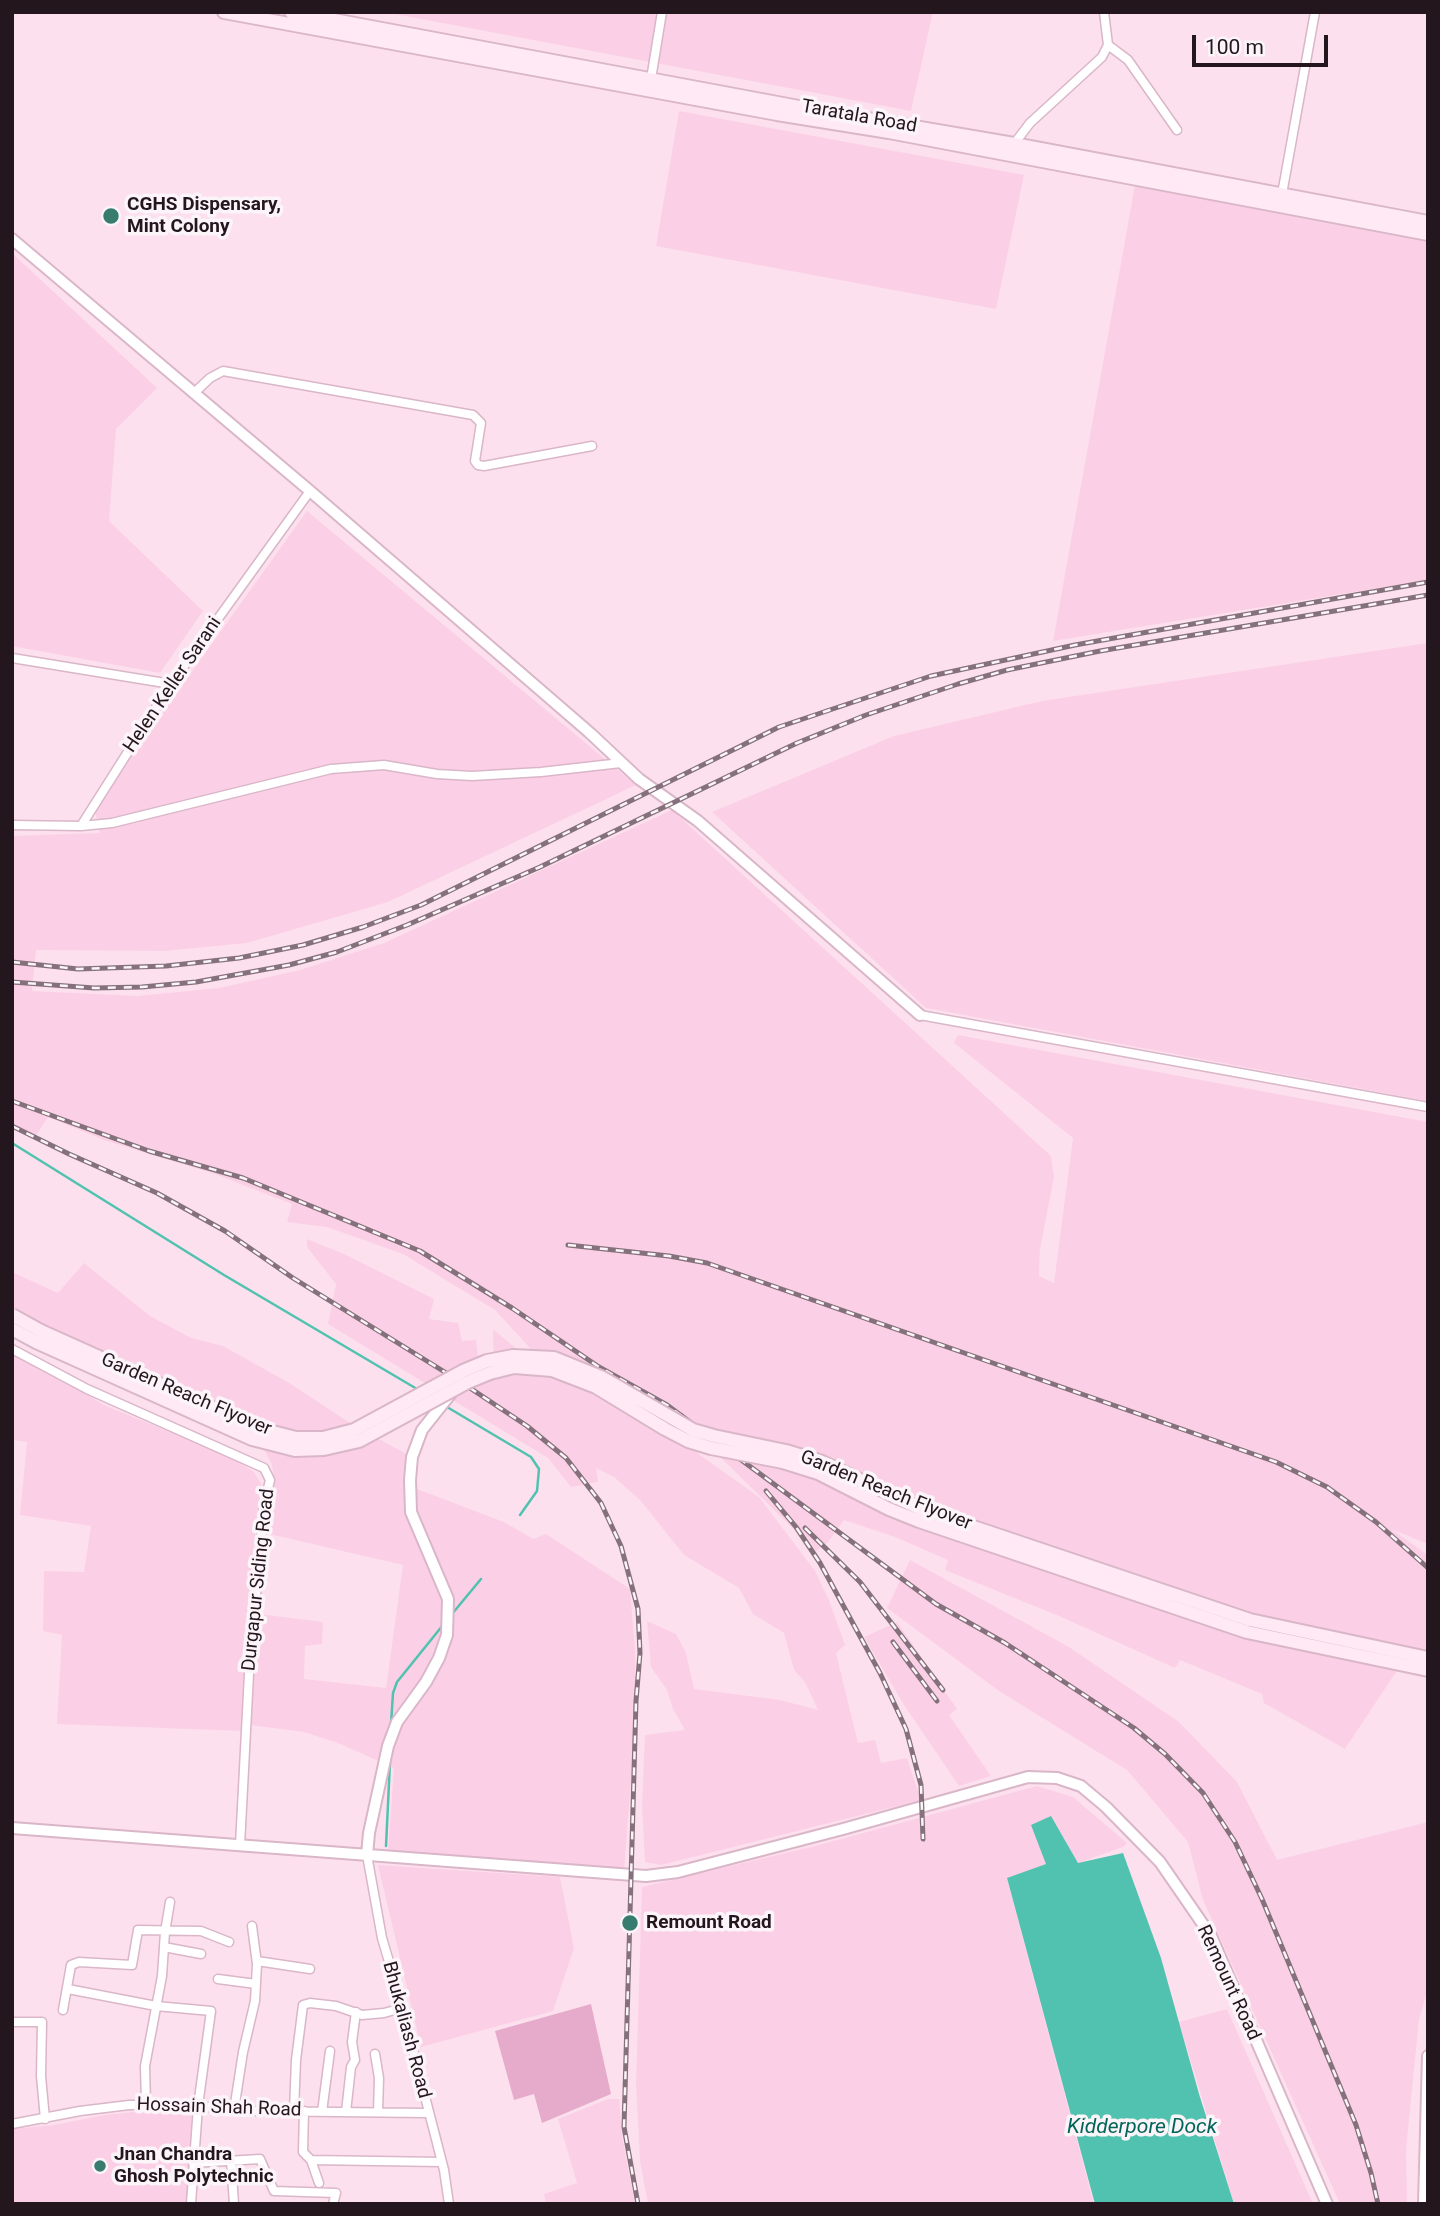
<!DOCTYPE html>
<html>
<head>
<meta charset="utf-8">
<style>
  body { margin:0 }
  #map { position:relative; width:1440px; height:2216px; overflow:hidden; background:#fde0ee; font-family:Roboto,sans-serif }
  canvas { display:block }
  .frame { position:absolute; inset:0; border:14px solid #23161d; pointer-events:none }
  .scale { position:absolute; left:1192px; top:35px; width:136px; height:32px; box-sizing:border-box; border:4px solid #23161d; border-top:0; padding-left:9px; font-size:21px; line-height:24px; white-space:nowrap; color:#23161d; -webkit-text-stroke:5px #fbf4f8; paint-order:stroke }
</style>
</head>
<body>
<div id="map">
<canvas width="1440" height="2216"></canvas>
<div class="frame"></div>
<div class="scale">100 m</div>
</div>
<script>
const c = document.querySelector('canvas').getContext('2d');
c.lineJoin = 'round';
function fillPath(path, color) { c.fillStyle = color; c.fill(path, 'evenodd'); }
const toPath = rows => new Path2D(rows.map(r => 'M' + r).join(''));
function stroke(path, color, width, dash) { c.strokeStyle = color; c.lineWidth = width; c.lineCap = dash ? 'butt' : 'round'; c.setLineDash(dash || []); c.stroke(path); }
function drawText(font, color, halo, rows, align = 'center') {
  c.font = font + ' Roboto,sans-serif'; c.lineWidth = 7; c.setLineDash([]); c.textBaseline = 'middle'; c.strokeStyle = halo; c.fillStyle = color; for (const [text, x, y, turn = 0] of rows) {
    c.save(); c.translate(x, y); c.rotate((+turn || 0) * Math.PI / 180); c.textAlign = isNaN(turn) ? turn : align; if (halo) c.strokeText(text, 0, 0); c.fillText(text, 0, 0); c.restore();
  }
}
fillPath(toPath([
  [384,12,933,12,911,111],
  [679,111,1024,175,996,309,656,246],
  [1135,185,1428,237,1428,580,1053,641],
  [12,253,157,388,116,429,109,521,203,611,160,673,12,646],
  [307,511,636,785,388,902,247,943,164,951,36,950,32,991,137,996,219,988,300,970,384,943,672,810,1051,1156,1054,1177,1040,1249,1039,1276,1054,1283,1073,1138,954,1043,958,1035,1428,1122,1428,1544,1391,1529,1428,1555,1428,1666,1404,1660,1345,1749,1264,1703,1262,1694,1180,1660,1175,1668,1059,1616,945,1570,948,1560,895,1537,844,1520,828,1542,816,1551,712,1449,671,1418,552,1372,495,1310,403,1254,327,1227,287,1222,292,1204,215,1174,104,1140,48,1117,34,1139,12,1126,12,836,100,833,94,808],
  [1428,643,1428,1101,926,1008,712,812,894,736,1042,701],
  [307,1239,344,1254,434,1299,429,1319,458,1323,462,1341,476,1340,479,1367,494,1369,493,1329,548,1376,598,1375,665,1417,702,1444,697,1453,759,1497,815,1571,829,1600,845,1645,836,1653,858,1743,875,1740,881,1763,907,1758,921,1800,661,1865,645,1862,642,1805,645,1735,685,1730,673,1709,667,1690,651,1667,647,1621,676,1634,686,1653,694,1689,780,1700,818,1710,805,1682,794,1670,784,1633,753,1614,739,1588,684,1555,640,1500,614,1477,596,1468,598,1482,571,1487,548,1458,328,1324,336,1284,307,1247],
  [84,1263,150,1316,191,1338,223,1346,291,1384,350,1423,408,1455,417,1489,504,1522,533,1539,546,1534,630,1589,635,1650,636,1714,624,1871,388,1851,394,1768,338,1743,304,1732,249,1725,259,1614,323,1622,322,1644,305,1646,304,1679,386,1688,403,1565,265,1533,274,1480,272,1465,262,1445,12,1334,12,1272,58,1293],
  [12,1350,104,1405,233,1458,254,1472,263,1487,254,1544,242,1731,57,1724,62,1635,43,1631,44,1571,84,1572,91,1526,20,1515,27,1442,12,1440],
  [910,1560,1069,1647,1179,1722,1237,1782,1277,1860,1428,1822,1428,1989,1419,2019,1406,2150,1407,2204,1340,2204,1203,1900,1188,1842,1127,1770,999,1691,887,1608],
  [897,1622,957,1709,949,1715,991,1776,959,1786,904,1705,864,1637],
  [1037,1786,1073,1797,1127,1843,1123,1847,1078,1863,1051,1816,1046,1864,1007,1879,1094,2204,648,2204,640,2161,636,2084,642,1887,815,1846],
  [378,1865,560,1877,574,1948,553,2011,421,2047],
  [1227,2009,1313,2204,1234,2204,1179,2022],
  [608,2099,619,2099,622,2136,635,2204,546,2204,544,2194,577,2183,558,2119],
  [134,2112,192,2112,187,2204,12,2204,12,2129,54,2125,104,2115]
]), '#fbd0e6');
fillPath(toPath([
  [591,2004,611,2094,542,2123,534,2094,514,2100,495,2031]
]), '#e6abca');
fillPath(toPath([
  [1051,1816,1078,1863,1123,1853,1161,1958,1199,2094,1234,2204,1095,2204,1007,1878,1046,1864,1031,1825]
]), '#50c2af');
stroke(toPath([
  [12,1143,224,1275,417,1389],
  [447,1407,531,1457,539,1469,537,1491,520,1515],
  [452,1614,481,1579],
  [391,1724,393,1693,397,1682,443,1625],
  [386,1846,390,1762]
]), '#50c2af', 2.5);
const minor = toPath([
  [1108,45,1128,60,1177,130],
  [651,79,662,12],
  [1014,144,1030,123,1102,57,1108,45,1104,12],
  [1282,194,1315,12],
  [194,393,210,378,223,371,473,415,481,423,475,461,478,465,484,466,592,446],
  [12,658,171,684],
  [12,825,81,826,171,684,310,491],
  [81,826,112,823,331,769,384,765,437,774,472,776,541,772,621,763],
  [920,1015,1428,1107],
  [12,1349,87,1389,264,1468,270,1480,264,1505,249,1674,240,1845],
  [367,1855,382,1938,398,1992,444,2170,449,2204],
  [164,1947,201,1954],
  [257,1961,310,1969],
  [218,1979,256,1984],
  [68,1989,156,2006,211,2011,198,2106,191,2204],
  [63,2010,71,1965,79,1962,132,1965,138,1930,201,1931,229,1942],
  [12,2022,42,2022,41,2076,45,2119],
  [375,2054,379,2078,378,2112],
  [146,2105,145,2066,162,1976,165,1932,170,1902],
  [234,2110,243,2052,255,2001,257,1964,252,1926],
  [294,2111,296,2060,303,2005,310,2003,336,2006,362,2015,384,2013,402,2008],
  [304,2111,303,2152,311,2160,441,2162],
  [322,2112,330,2051],
  [346,2112,351,2067,355,2060,352,2042,356,2012],
  [12,2124,80,2111,129,2105,189,2105,247,2111,427,2113],
  [231,2160,234,2204],
  [311,2160,319,2183],
  [193,2163,260,2159,274,2191,336,2193,333,2204]
]);
const tertiary = toPath([
  [12,239,310,491,590,733,639,779,698,821,920,1015],
  [12,1828,646,1876,678,1872,843,1829,1028,1777,1057,1778,1081,1786,1106,1807,1160,1862,1211,1936,1327,2204],
  [367,1855,369,1833,388,1746,397,1722,426,1682,439,1658,447,1635,448,1599,411,1512,410,1480,412,1457,422,1430,453,1391],
  [1424,2204,1428,2056]
]);
const secondary = toPath([
  [224,12,777,114,889,132,1428,234],
  [291,12,815,110,1014,144,1428,222]
]);
stroke(minor, '#d9b6c8', 11);
stroke(tertiary, '#d9b6c8', 14);
stroke(secondary, '#d9b6c8', 16);
stroke(minor, '#fff', 8);
stroke(tertiary, '#fff', 10);
stroke(secondary, '#fee9f4', 12);
const rail = toPath([
  [12,962,78,969,166,966,239,958,303,945,363,927,421,905,779,727,931,676,1075,645,1428,582],
  [12,982,94,988,142,987,196,982,289,965,337,952,407,925,540,867,797,743,866,715,958,684,1007,670,1100,651,1428,595],
  [12,1101,149,1151,243,1178,420,1251,512,1308,599,1367,667,1405,936,1604,1005,1643,1134,1728,1165,1754,1203,1793,1235,1842,1262,1899,1356,2125,1371,2173,1378,2204],
  [12,1126,69,1154,157,1193,225,1231,293,1278,464,1384,527,1426,566,1458,601,1503,621,1546,638,1609,640,1653,636,1701,624,2127,638,2204],
  [568,1245,669,1256,707,1263,1276,1462,1327,1487,1376,1522,1428,1568],
  [766,1491,796,1527,820,1563,880,1673,906,1729,921,1785,923,1839],
  [805,1528,860,1582,943,1690],
  [893,1642,937,1701]
]);
stroke(rail, '#85717b', 5);
stroke(rail, '#fbf4f8', 2.5, [8]);
const secondaryBridge = toPath([
  [12,1315,41,1331,257,1428,296,1438,323,1438,354,1430,463,1371,487,1361,513,1356,554,1358,601,1377,693,1430,714,1436,786,1451,822,1462,923,1510,1250,1620,1428,1658],
  [12,1329,36,1342,252,1439,295,1450,324,1449,359,1441,468,1382,490,1373,514,1367,552,1370,596,1387,665,1429,688,1441,711,1448,783,1462,818,1473,889,1509,919,1521,1247,1632,1428,1670]
]);
stroke(secondaryBridge, '#d9b6c8', 16, []);
stroke(secondaryBridge, '#fee9f4', 12);
for (const [x, y, r, color] of [
  [111,216,9,"#387c70"],
  [630,1923,9,"#387c70"],
  [100,2166,7,"#387c70"]
]) { const dot = new Path2D(); dot.arc(x, y, r, 0, 2 * Math.PI); c.fillStyle = color; c.fill(dot); stroke(dot, '#fbf4f8', 2.5); }
drawText('19px', '#23161d', '#fbf4f8', [
  ["Taratala Road",859,117,10],
  ["Helen Keller Sarani",173,685,-56],
  ["Garden Reach Flyover",186,1395,23],
  ["Garden Reach Flyover",886,1491,22],
  ["Durgapur Siding Road",259,1580,-84],
  ["Remount Road",1228,1983,65],
  ["Bhukaliash Road",406,2030,75],
  ["Hossain Shah Road",219,2108,2]
]);
drawText('bold 19px', '#23161d', '#fbf4f8', [
  ["CGHS Dispensary,",127,205],
  ["Mint Colony",127,227],
  ["Remount Road",646,1923],
  ["Jnan Chandra",114,2155],
  ["Ghosh Polytechnic",114,2177]
], 'left');
drawText('italic 21px', '#006659', '#fbf4f8', [
  ["Kidderpore Dock",1142,2128]
]);
</script>
</body>
</html>
